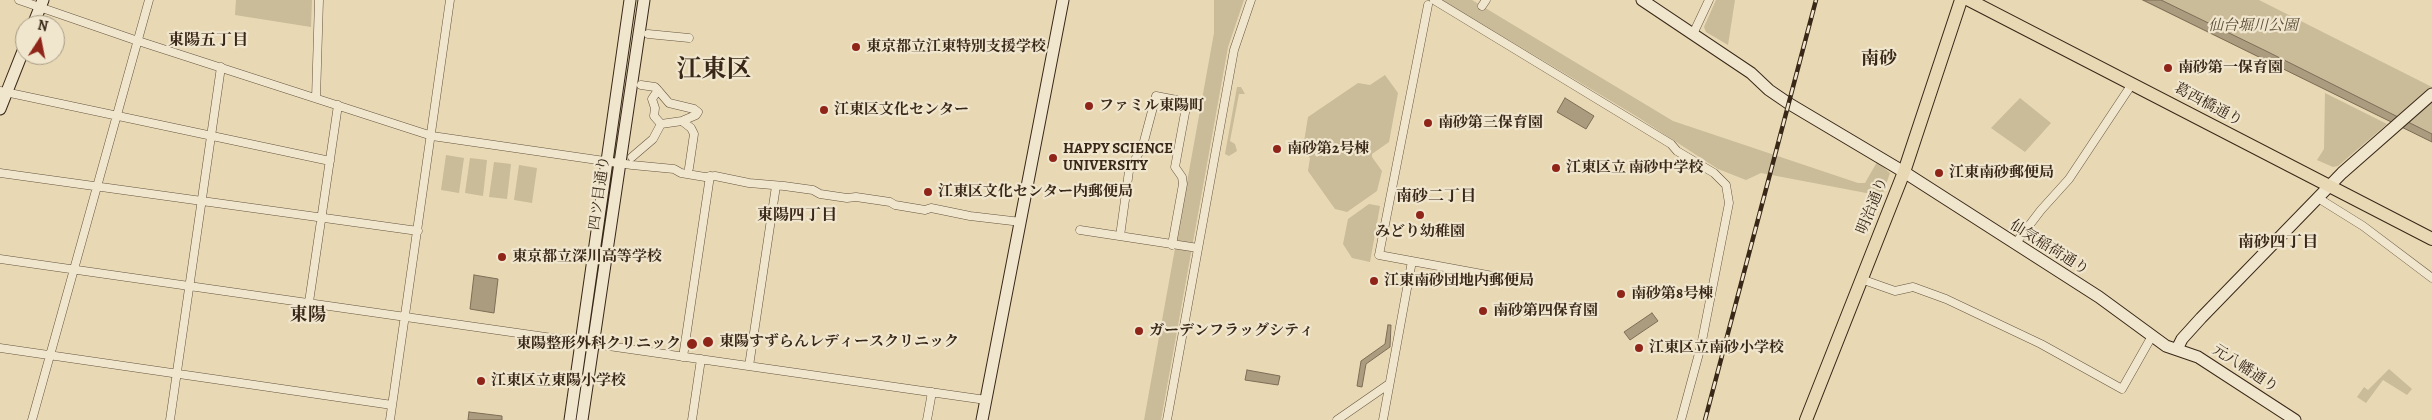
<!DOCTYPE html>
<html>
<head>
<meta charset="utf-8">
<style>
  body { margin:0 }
  #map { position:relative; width:2432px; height:420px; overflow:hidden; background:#e8d9b4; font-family:Alegreya,serif }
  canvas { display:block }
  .north { position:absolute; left:15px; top:15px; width:50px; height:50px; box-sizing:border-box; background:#f0e6ce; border:1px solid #a79a85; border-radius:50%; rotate:11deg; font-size:14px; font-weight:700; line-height:20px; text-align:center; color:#392718 }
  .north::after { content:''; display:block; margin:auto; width:18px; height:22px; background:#8f2418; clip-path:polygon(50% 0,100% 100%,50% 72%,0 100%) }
</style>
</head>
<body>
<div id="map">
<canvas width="2432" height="420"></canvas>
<div class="north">N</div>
</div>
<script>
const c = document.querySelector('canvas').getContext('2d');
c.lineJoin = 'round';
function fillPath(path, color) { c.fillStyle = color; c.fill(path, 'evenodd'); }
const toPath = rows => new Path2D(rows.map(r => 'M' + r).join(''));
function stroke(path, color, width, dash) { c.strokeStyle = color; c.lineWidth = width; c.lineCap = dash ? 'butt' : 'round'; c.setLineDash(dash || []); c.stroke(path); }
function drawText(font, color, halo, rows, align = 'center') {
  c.font = font + ' Alegreya,"Noto Serif JP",serif'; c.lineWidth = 4.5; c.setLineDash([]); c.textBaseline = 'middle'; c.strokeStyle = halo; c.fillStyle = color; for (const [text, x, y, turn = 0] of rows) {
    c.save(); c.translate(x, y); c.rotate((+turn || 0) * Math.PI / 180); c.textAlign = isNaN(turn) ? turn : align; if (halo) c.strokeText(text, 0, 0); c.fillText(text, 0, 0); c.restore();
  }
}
fillPath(toPath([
  [236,0,312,0,311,27,235,15],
  [1214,0,1244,0,1228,47,1161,420,1144,420,1214,33],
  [1442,0,1472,0,1673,121,1858,183,1865,183,1877,162,1890,173,1882,196,1761,173,1746,180,1718,169,1636,116],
  [1716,0,1735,0,1728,45,1706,32,1704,27],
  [2141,0,2259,0,2432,87,2432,142],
  [1385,75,1398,93,1389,142,1372,154,1372,157,1382,171,1377,191,1347,212,1335,209,1308,171,1310,158,1303,148,1308,117,1358,83,1370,85],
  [1237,87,1241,87,1245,94,1239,94,1230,141,1235,144,1237,151,1229,156,1225,154],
  [2325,93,2387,124,2338,166,2333,167,2317,160,2324,149],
  [2020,98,2051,123,2025,152,1991,128],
  [446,155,464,158,459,193,441,190],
  [470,158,487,160,483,196,465,193],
  [494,162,511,164,507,199,489,197],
  [519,165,537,168,532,203,514,200],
  [1369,204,1380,206,1370,262,1352,258,1343,244,1348,219],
  [2389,369,2412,389,2407,395,2383,380,2366,403,2357,397,2364,387,2368,390]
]), '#cabb99');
const water = toPath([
  [2143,0,2161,0,2266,51,2432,134,2432,142,2143,0],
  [1565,98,1594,116,1586,129,1557,112,1565,98],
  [474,275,498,279,494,313,470,309,474,275],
  [1652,313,1658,321,1630,340,1624,332,1652,313],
  [1388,325,1391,325,1390,347,1366,364,1362,387,1357,386,1361,361,1385,344,1388,325],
  [1247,370,1280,376,1278,385,1245,380,1247,370],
  [469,412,502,416,502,420,468,420,469,412]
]);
fillPath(water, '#ac9c7f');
stroke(water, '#7e6d56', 1);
const street = toPath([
  [19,0,132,39,432,136,632,165,674,169,681,173,705,177,715,176,749,183,784,186,813,190,820,194,847,198,856,197,890,202,895,205,925,210,931,208,970,216,1021,222],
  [1434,0,1671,144,1677,151,1714,173,1726,185,1729,203,1701,346,1681,420],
  [1428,5,1379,255,1509,279],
  [1482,6,1486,0],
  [648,34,689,38],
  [1693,34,1709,0],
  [641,85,655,87,657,89,669,103,694,109,698,112,696,115,682,121,661,124,654,116,655,108,652,99,658,90],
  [0,91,330,161],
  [316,98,319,0],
  [682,121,691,128,694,134,689,168],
  [632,157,653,139,661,124],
  [0,173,418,231],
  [2318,198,2363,226,2432,278],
  [1080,230,1198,248],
  [1120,236,1129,171,1143,145,1156,96,1187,102,1175,167,1182,177,1183,184,1172,245],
  [2015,244,2041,210,2069,179,2132,84],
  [0,259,986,400],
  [1861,279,1895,291,1913,287,1946,299,2041,344,2122,389,2152,336],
  [309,302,338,105],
  [0,348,392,405],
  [683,357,710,176],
  [749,366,776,186],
  [32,420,149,0],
  [170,420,221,67],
  [390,420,450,0],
  [692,420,701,359],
  [927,420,932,392],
  [1167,420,1234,50,1251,0],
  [1337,420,1389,384],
  [1383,420,1412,261]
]);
const secondary = toPath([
  [1642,0,1751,73,1769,90,1788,103,1904,172,2099,297,2166,346,2198,357,2295,420],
  [33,25,43,0],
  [0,109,25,46],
  [2177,349,2182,339,2201,318,2342,173,2432,94],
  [570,420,630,0],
  [582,420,644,0],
  [982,420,1063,0]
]);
const primary = toPath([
  [1969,0,2432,239],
  [1806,420,1904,172,1961,0]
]);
stroke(street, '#65543f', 9);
stroke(secondary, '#392718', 13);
stroke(primary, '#392718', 14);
stroke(street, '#f0e6ce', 8);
stroke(secondary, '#f0e6ce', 11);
stroke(primary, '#e8d9b4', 12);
const rail = toPath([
  [1705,420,1816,0]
]);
stroke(rail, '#392718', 4.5);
stroke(rail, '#f0e6ce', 2.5, [8]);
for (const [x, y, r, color] of [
  [856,47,5,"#8f2418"],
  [2168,68,5,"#8f2418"],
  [1089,106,5,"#8f2418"],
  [824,110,5,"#8f2418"],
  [1428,123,5,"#8f2418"],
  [1277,149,5,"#8f2418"],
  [1053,158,5,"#8f2418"],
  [1556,168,5,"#8f2418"],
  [1939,173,5,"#8f2418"],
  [928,192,5,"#8f2418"],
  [1420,215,5,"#8f2418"],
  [502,257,5,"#8f2418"],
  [1374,281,5,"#8f2418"],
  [1621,294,5,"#8f2418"],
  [1483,311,5,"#8f2418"],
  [1139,331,5,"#8f2418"],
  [708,342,6,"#8f2418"],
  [692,344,6,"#8f2418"],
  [1639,348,5,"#8f2418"],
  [481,381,5,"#8f2418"]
]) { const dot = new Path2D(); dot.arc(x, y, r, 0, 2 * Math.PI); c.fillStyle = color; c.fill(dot); stroke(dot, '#f0e6ce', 2); }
drawText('italic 15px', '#5d4c38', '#f0e6ce', [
  ["仙台堀川公園",2253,26]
]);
drawText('bold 15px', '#392718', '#f0e6ce', [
  ["東京都立江東特別支援学校",866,47],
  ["南砂第一保育園",2178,68],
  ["ファミル東陽町",1099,106],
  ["江東区文化センター",834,110],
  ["南砂第三保育園",1438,123],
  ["HAPPY SCIENCE",1063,149],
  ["UNIVERSITY",1063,166],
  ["南砂第2号棟",1287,149],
  ["江東区立 南砂中学校",1566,168],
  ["江東南砂郵便局",1949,173],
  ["江東区文化センター内郵便局",938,192],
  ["みどり幼稚園",1420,232,"center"],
  ["東京都立深川高等学校",512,257],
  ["江東南砂団地内郵便局",1384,281],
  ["南砂第8号棟",1631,294],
  ["南砂第四保育園",1493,311],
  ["ガーデンフラッグシティ",1149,331],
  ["東陽すずらんレディースクリニック",719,342],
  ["東陽整形外科クリニック",681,344,"right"],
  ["江東区立南砂小学校",1649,348],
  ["江東区立東陽小学校",491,381]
], 'left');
drawText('15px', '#392718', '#f0e6ce', [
  ["葛西橋通り",2208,105,28],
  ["四ツ目通り",600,193,-82],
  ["明治通り",1873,206,-68],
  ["仙気稲荷通り",2049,248,32],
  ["元八幡通り",2245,369,33]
]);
drawText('bold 16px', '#392718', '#f0e6ce', [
  ["東陽五丁目",208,41],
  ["南砂二丁目",1436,197],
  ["東陽四丁目",797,216],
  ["南砂四丁目",2278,243]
]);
drawText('bold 18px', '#392718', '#f0e6ce', [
  ["南砂",1879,60],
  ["東陽",308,316]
]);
drawText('bold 25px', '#392718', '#f0e6ce', [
  ["江東区",714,71]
]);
</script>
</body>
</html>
